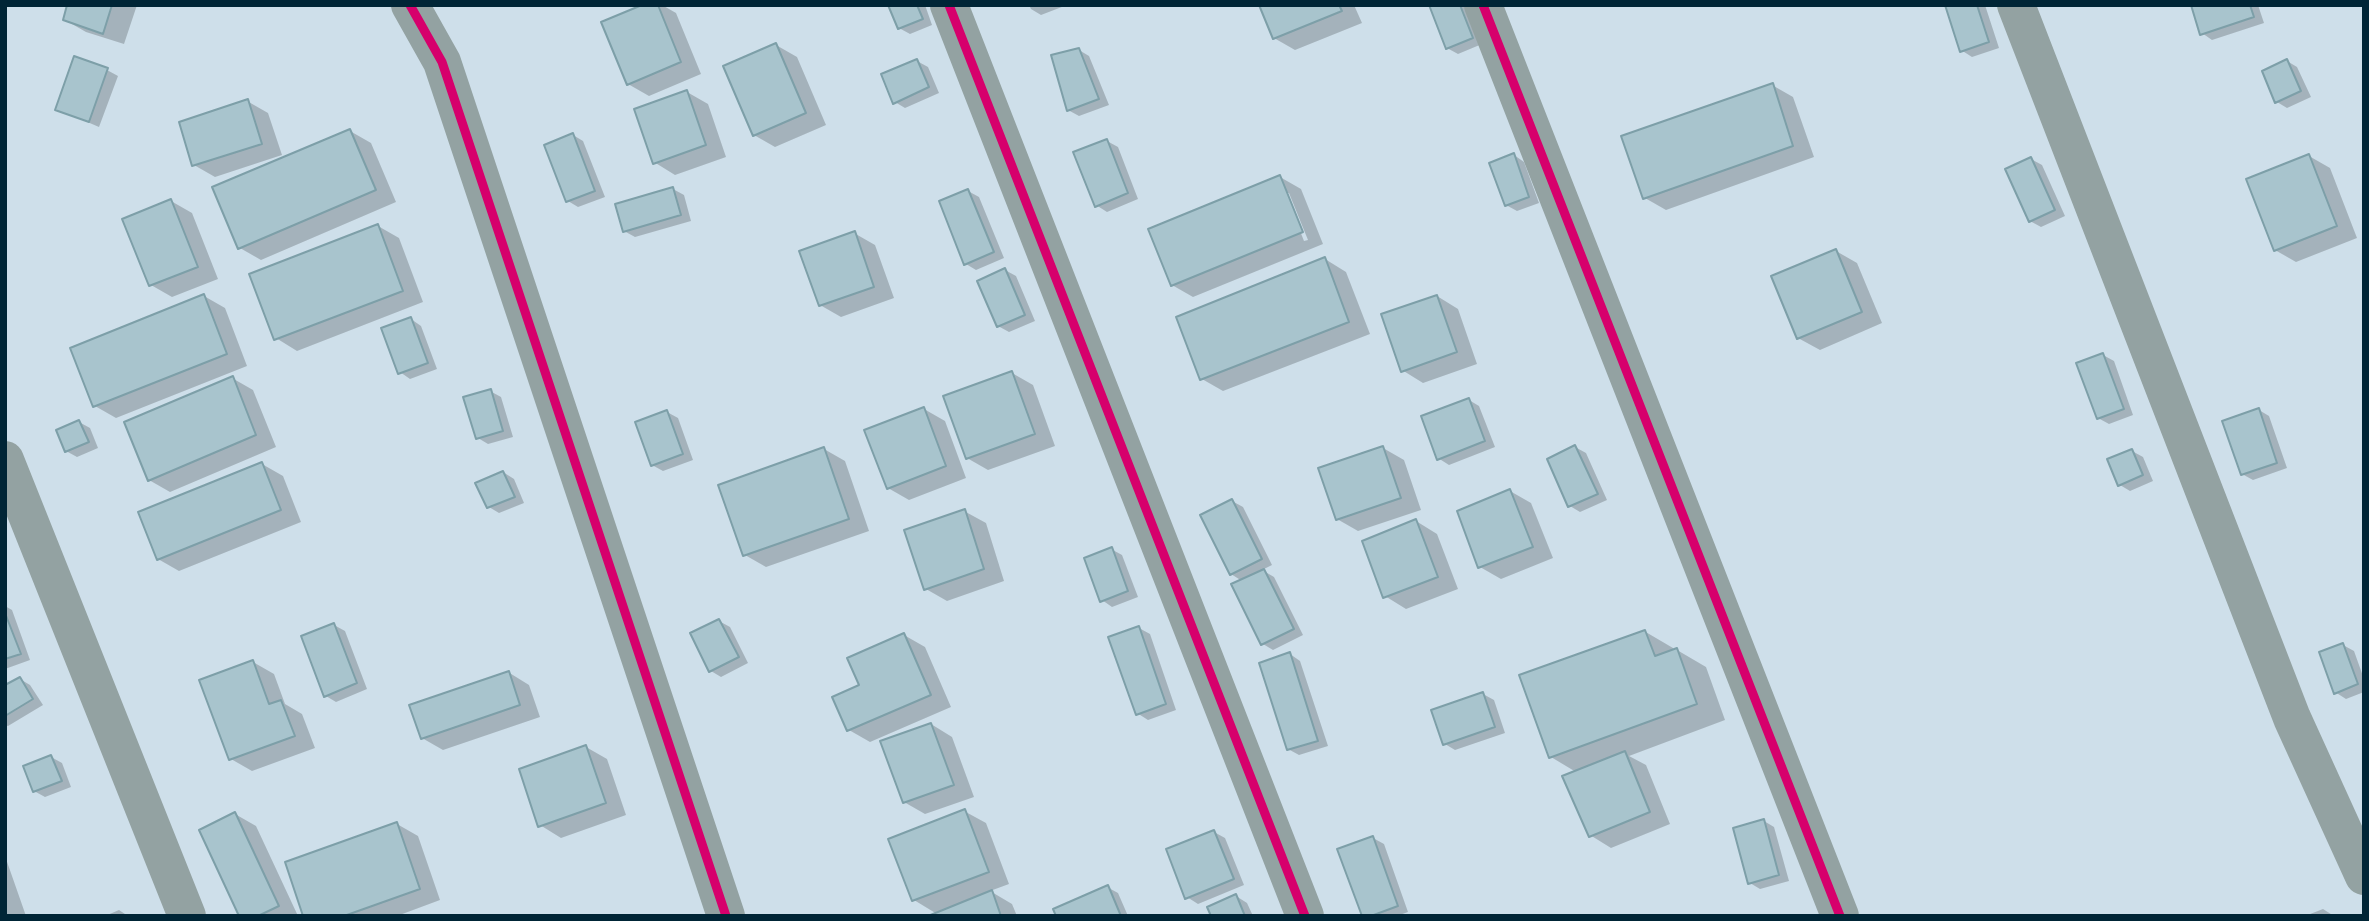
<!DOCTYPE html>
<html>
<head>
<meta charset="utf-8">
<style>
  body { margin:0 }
  #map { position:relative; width:2369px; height:921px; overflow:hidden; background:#cedfea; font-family:"Asap Condensed",sans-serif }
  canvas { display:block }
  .frame { position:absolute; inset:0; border:7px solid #002536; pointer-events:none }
</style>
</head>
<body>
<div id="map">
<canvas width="2369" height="921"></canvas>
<div class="frame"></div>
</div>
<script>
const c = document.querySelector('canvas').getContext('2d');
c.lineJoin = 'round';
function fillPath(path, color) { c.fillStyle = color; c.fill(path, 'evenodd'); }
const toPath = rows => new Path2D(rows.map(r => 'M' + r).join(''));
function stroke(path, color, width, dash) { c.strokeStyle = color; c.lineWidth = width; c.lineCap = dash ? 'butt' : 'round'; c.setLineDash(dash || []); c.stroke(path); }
fillPath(toPath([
  [69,5,137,5,124,44,86,32,65,20],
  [646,5,662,5,676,13,701,74,649,96,628,84],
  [890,5,925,5,932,25,910,34,899,28],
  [1029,5,1067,5,1041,15,1031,9],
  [1261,5,1354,5,1362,23,1295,50,1274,38],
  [1431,5,1467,5,1482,44,1458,54,1447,48],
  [1947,5,1985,5,1999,48,1972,57,1961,50],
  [2193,5,2258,5,2264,23,2212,40,2202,33],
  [776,45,797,57,826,125,775,147,754,135],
  [1079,50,1089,56,1109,105,1079,116,1068,110],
  [917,61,928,67,939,93,905,108,895,102],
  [2287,61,2297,67,2311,97,2287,108,2277,102],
  [107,70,118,76,99,127,57,109],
  [1772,85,1793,97,1814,157,1666,210,1645,198],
  [687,92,708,104,726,157,675,175,654,162],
  [247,101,268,113,282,155,215,177,194,165],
  [350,131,371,143,396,202,261,260,240,248],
  [573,135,583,141,605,197,578,207,568,201],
  [1107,141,1118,147,1138,199,1107,212,1096,205],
  [1514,155,1524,162,1539,203,1517,211,1506,205],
  [2309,156,2330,168,2357,238,2296,262,2275,250],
  [2031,159,2042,165,2065,216,2041,227,2030,221],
  [1280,177,1301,189,1323,244,1193,297,1172,285],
  [1285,193,1289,193,1308,240,1304,241],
  [673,189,684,195,691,221,635,237,624,231],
  [968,191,979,197,1004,258,976,270,966,264],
  [171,201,192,213,218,279,172,297,151,285],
  [378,226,399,238,423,302,297,351,276,338],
  [854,233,875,245,894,298,841,317,820,305],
  [1836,251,1857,263,1882,323,1820,350,1798,338],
  [1325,259,1346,272,1370,334,1223,391,1202,379],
  [1005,270,1016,276,1035,321,1009,332,998,326],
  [204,296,225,308,247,366,116,418,95,406],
  [1437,296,1458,309,1477,364,1423,383,1402,370],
  [411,319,421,326,437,369,410,379,400,372],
  [2103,355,2114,361,2133,415,2109,424,2098,418],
  [1012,373,1033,385,1055,446,988,470,967,458],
  [232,378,253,390,276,447,170,492,149,480],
  [490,391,501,397,513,437,488,444,478,438],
  [1469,400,1479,406,1495,447,1449,465,1438,458],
  [924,409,945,421,966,478,909,500,888,488],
  [2259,410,2269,416,2287,468,2253,480,2242,474],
  [667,412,678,418,693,460,663,471,652,465],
  [79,422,90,428,98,448,77,457,66,451],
  [1575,447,1586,453,1607,500,1580,512,1570,506],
  [1383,448,1404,460,1421,510,1358,531,1337,519],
  [824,449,845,461,869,531,766,567,745,555],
  [2132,451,2143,457,2153,481,2130,491,2120,485],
  [262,464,283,476,301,522,179,571,158,559],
  [503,472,514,479,524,503,499,513,489,507],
  [1510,491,1531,503,1553,558,1501,579,1480,567],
  [1232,501,1243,507,1272,565,1262,570,1274,577,1303,635,1273,650,1263,644,1242,581,1231,574],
  [964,511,986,523,1004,581,947,601,926,589],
  [1416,521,1437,534,1458,589,1406,609,1385,596],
  [1111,549,1122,555,1138,597,1112,607,1102,600],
  [5,606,12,610,30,660,5,669],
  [719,621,730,627,748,663,721,677,711,671],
  [334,625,345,631,367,689,336,702,326,696],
  [1139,628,1150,634,1176,710,1148,720,1137,713],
  [1644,631,1673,648,1674,651,1677,650,1706,667,1725,720,1629,756,1646,765,1670,824,1611,848,1590,835,1576,772,1551,757],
  [904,635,925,647,951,707,870,742,849,730,861,686],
  [2343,645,2354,651,2364,679,2364,692,2346,699,2335,692],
  [1290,654,1300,661,1328,746,1299,755,1288,749],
  [253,662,274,674,285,704,302,714,315,748,252,771,231,759],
  [508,672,529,685,540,717,443,750,422,738],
  [20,679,30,685,43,705,8,726,5,725,5,687],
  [1483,694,1494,700,1505,733,1455,750,1445,744],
  [931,724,952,737,974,797,925,814,904,802],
  [586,747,607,759,626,815,561,838,540,825],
  [51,757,62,763,71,787,45,797,34,791],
  [964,811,986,823,1009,884,990,891,1012,904,1017,916,932,916,937,914,914,900],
  [235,814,256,826,298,916,241,916],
  [1764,821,1774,827,1789,881,1760,889,1750,883],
  [397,824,418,836,440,900,397,916,305,916],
  [1214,832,1225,838,1244,885,1198,904,1187,897],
  [1373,838,1384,844,1408,912,1397,916,1364,916],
  [5,856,26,916,5,916],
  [1107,887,1118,893,1128,916,1058,916],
  [1236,896,1247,903,1253,916,1213,916],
  [2323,909,2334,916,2305,916],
  [119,910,128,916,105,916]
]), '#0003');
const building = toPath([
  [67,5,112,5,103,34,63,20,67,5],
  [642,5,658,5,681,62,627,85,601,22,642,5],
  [888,5,917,5,923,19,898,29,888,5],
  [1259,5,1339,5,1342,11,1273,39,1259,5],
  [1429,5,1460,5,1473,38,1446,49,1429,5],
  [1945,5,1977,5,1989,42,1960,52,1945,5],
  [2191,5,2250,5,2254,17,2200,35,2191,5],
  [776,43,806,113,753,136,723,66,776,43],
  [1079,48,1099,99,1067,111,1051,55,1079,48],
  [74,56,108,68,89,122,55,110,74,56],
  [917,59,929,87,893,104,881,74,917,59],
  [2287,59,2301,91,2275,103,2262,71,2287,59],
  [1773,83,1793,146,1643,199,1621,136,1773,83],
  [687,90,706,145,653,164,634,109,687,90],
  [248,99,262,144,192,166,179,122,248,99],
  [350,129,376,190,238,249,212,187,350,129],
  [573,133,595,191,566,202,544,145,573,133],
  [1107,139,1128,193,1095,207,1073,152,1107,139],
  [1514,153,1529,197,1505,206,1489,163,1514,153],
  [2309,154,2337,226,2274,251,2246,179,2309,154],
  [2031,157,2055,210,2029,222,2005,169,2031,157],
  [1280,175,1303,232,1171,286,1148,229,1280,175],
  [673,187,681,215,623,232,615,204,673,187],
  [968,189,994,252,964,265,939,201,968,189],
  [171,199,198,267,149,286,122,219,171,199],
  [378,224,403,291,274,340,249,274,378,224],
  [855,231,874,287,819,306,799,251,855,231],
  [1836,249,1862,312,1797,339,1771,276,1836,249],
  [1325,257,1349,322,1200,380,1176,317,1325,257],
  [1005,268,1025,315,997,327,977,281,1005,268],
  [204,294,227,354,93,407,70,348,204,294],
  [1437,295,1457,352,1401,372,1381,314,1437,295],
  [411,317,428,363,398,374,381,328,411,317],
  [2103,353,2124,409,2097,419,2076,363,2103,353],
  [1012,371,1035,434,966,459,943,396,1012,371],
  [233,376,256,435,148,481,124,422,233,376],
  [491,389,503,431,476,439,463,397,491,389],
  [1469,398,1485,441,1437,460,1421,416,1469,398],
  [924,407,946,466,887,489,864,430,924,407],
  [2259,408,2277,463,2241,475,2222,421,2259,408],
  [667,410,683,454,651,466,635,422,667,410],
  [79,420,89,442,65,452,56,430,79,420],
  [1575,445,1598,494,1568,507,1547,459,1575,445],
  [1383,446,1401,498,1336,520,1318,468,1383,446],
  [824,447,849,519,743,556,718,485,824,447],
  [2132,449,2143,475,2118,486,2107,459,2132,449],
  [262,462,281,510,157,560,138,512,262,462],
  [503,471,515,497,487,508,475,483,503,471],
  [1510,489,1533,547,1478,568,1457,511,1510,489],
  [1232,499,1262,559,1230,575,1200,515,1232,499],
  [965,509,984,569,924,590,904,530,965,509],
  [1416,519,1438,577,1383,598,1362,541,1416,519],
  [1112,547,1128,591,1100,602,1084,558,1112,547],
  [1264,569,1294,629,1261,645,1231,584,1264,569],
  [5,613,21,654,5,659,5,613],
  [719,619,739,657,709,672,690,633,719,619],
  [334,623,357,683,324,697,301,636,334,623],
  [1139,626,1166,704,1136,715,1108,637,1139,626],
  [1645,630,1655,656,1677,648,1697,704,1549,758,1519,675,1645,630],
  [904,633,931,695,847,731,832,697,859,685,847,658,904,633],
  [2343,643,2358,684,2334,694,2319,652,2343,643],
  [1290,652,1318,741,1287,750,1259,663,1290,652],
  [253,660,269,704,281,700,295,736,229,760,199,680,253,660],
  [509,671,520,705,421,739,409,705,509,671],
  [20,677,33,699,5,716,5,685,20,677],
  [1483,692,1495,727,1443,745,1431,710,1483,692],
  [931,723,954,785,903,803,880,741,931,723],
  [586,745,606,803,538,827,519,769,586,745],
  [1625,751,1650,812,1589,837,1562,776,1625,751],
  [51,755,62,781,33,792,23,766,51,755],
  [965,809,989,872,912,901,888,839,965,809],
  [235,812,279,906,258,916,239,916,199,830,235,812],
  [1764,819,1779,875,1748,884,1733,828,1764,819],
  [397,822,420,889,344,916,303,916,285,862,397,822],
  [1214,830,1234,879,1185,899,1166,849,1214,830],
  [1373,836,1398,906,1371,916,1362,916,1337,849,1373,836],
  [1108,885,1121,916,1056,916,1053,909,1108,885],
  [992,890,1001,916,928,916,992,890],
  [1236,894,1245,916,1211,916,1207,907,1236,894]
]);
fillPath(building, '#a8c4cd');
stroke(building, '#7d9fa8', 2);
stroke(toPath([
  [410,5,442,62,726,916],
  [949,5,1305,916],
  [1483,5,1840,916],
  [2016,5,2292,718,2364,876],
  [5,460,187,916]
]), '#93a2a2', 38);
stroke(toPath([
  [410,5,442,62,726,916],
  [949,5,1305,916],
  [1483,5,1840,916]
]), '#d6006c', 9);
</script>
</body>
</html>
